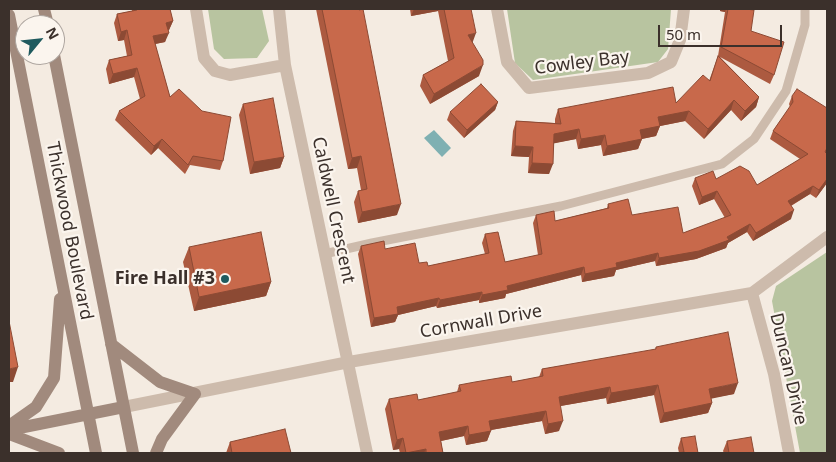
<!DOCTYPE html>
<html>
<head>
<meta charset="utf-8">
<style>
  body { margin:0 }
  #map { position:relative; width:836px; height:462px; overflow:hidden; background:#f4ebe1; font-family:"Noto Sans",sans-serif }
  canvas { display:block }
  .frame { position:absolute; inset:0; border:10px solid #3b302b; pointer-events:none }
  .north { position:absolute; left:15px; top:15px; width:50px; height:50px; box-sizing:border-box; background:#fbf5ee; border:1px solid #aea6a0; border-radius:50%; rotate:62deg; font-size:14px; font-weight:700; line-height:20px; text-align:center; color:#3b302b }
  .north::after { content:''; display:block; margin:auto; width:18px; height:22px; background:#1f5a5e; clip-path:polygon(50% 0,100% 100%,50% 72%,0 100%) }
  .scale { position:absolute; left:658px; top:25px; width:124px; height:22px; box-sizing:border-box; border:2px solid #3b302b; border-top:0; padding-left:6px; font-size:15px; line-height:18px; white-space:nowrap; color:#3b302b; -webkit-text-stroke:4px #fbf5ee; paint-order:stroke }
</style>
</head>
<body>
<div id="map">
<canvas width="836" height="462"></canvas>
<div class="frame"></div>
<div class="north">N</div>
<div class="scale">50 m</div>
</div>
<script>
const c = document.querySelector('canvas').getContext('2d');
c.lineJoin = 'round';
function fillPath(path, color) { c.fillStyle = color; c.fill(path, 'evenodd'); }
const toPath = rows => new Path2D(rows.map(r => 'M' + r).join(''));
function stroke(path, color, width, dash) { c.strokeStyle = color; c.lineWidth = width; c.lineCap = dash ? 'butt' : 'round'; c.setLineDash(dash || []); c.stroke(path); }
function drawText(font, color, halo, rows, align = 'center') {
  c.font = font + ' "Noto Sans",sans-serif'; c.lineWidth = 4.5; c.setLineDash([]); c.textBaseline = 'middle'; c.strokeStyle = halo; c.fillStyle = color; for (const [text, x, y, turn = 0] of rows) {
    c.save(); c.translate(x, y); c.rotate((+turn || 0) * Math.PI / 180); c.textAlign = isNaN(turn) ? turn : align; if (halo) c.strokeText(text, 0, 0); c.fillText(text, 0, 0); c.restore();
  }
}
fillPath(toPath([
  [208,9,262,9,269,41,257,58,224,59,214,49],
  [507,9,671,9,668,49,658,62,533,80,515,63],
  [827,252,827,453,800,453,772,301,776,286]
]), '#b8c4a0');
fillPath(toPath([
  [434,130,451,148,442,157,424,138]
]), '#7fb0b2');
stroke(toPath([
  [324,254,372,243,561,206,722,164,754,139,786,91,805,25,805,9]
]), '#cdbbac', 9);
stroke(toPath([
  [196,9,204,58,215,71,230,75,285,65],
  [279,9,285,65,367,453],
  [497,9,507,62,529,88,648,73,671,62,680,40,684,9],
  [752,293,774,374,789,453],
  [124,407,349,362,752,293,827,237]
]), '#cdbbac', 12);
stroke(toPath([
  [44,9,48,25],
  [9,15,96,453],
  [54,55,133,453],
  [111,344,160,382,195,394,162,439,156,453],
  [9,426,36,407,54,378,60,299],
  [9,430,124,407],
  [9,434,59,453]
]), '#a18a7d', 12);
fillPath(toPath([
  [132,9,170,9,173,21,169,30,168,31,165,42,155,44,170,97,223,161,220,170,190,165,185,174,158,148,151,155,115,120,119,111,140,99,134,77,109,84,106,69,109,60,127,56,124,40,118,41,114,23,117,14,132,11],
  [316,9,359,9,397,215,358,223,354,202,358,191,361,190,357,168,348,169],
  [410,9,471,9,472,42,479,76,430,104,420,86,423,75,448,61,438,11,411,16],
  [720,9,745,9,751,31,774,75,770,84,720,57,759,97,756,107,741,121,731,110,704,139,685,121,660,126,656,136,642,139,638,149,603,156,601,145,578,149,576,139,554,143,549,174,528,173,529,157,511,156,513,131,516,121,555,123,555,119,558,109,676,103,709,81,718,56,725,12,720,11],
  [792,96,827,108,827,183,816,198,810,194,791,206,791,219,753,241,747,232,728,243,726,248,696,259,656,266,655,261,616,270,614,276,582,282,581,275,506,294,505,298,479,303,479,300,437,308,436,306,398,315,395,322,371,327,358,254,361,246,385,249,419,263,428,266,485,254,482,243,485,234,505,262,538,255,533,223,536,215,555,221,607,208,608,204,632,215,683,233,725,218,714,199,699,205,692,186,695,178,716,179,757,185,800,159,770,139,773,131,790,107,789,104],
  [498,102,495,110,464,138,447,120,450,112],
  [243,104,284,157,280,168,250,174,239,115],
  [189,247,271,282,266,296,194,311,183,262],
  [656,347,734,394,711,398,712,403,708,413,660,423,654,395,607,404,606,398,560,406,559,431,545,434,542,421,491,430,487,441,466,445,464,436,441,441,443,453,400,453,399,449,393,450,385,409,389,399,418,400,457,392,459,385,512,382,539,377,542,369,655,350],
  [681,438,698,453,679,453,678,448],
  [727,441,754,453,724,453,723,451],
  [230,442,291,453,226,453]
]), '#ac5a40');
fillPath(toPath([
  [414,9,439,9,438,11,411,16],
  [720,9,726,9,725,12,720,11],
  [173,21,169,30,163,32,166,23],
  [127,30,124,40,118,41,121,32],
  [169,33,165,42,150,45,153,36],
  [476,33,472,44,468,35],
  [483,65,479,76,430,104,434,94],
  [137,68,134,77,109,84,113,74],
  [759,97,756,107,741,121,745,111],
  [734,100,731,110,704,139,708,129],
  [498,102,495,110,464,138,467,130],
  [689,111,685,121,660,126,656,136,636,140,640,130,658,117],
  [579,129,576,139,551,144,554,134],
  [605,135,601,145,578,149,581,139],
  [162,139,158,148,151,155,154,146],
  [642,139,638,149,603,156,607,146],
  [515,146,533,147,529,157,511,156],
  [361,156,357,168,348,169,352,158],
  [284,157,280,168,250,174,254,162],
  [532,163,553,164,549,174,528,173],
  [827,179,827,183,816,198,819,190],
  [813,186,810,194,785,209,788,201],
  [717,191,714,199,699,205,702,197],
  [401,204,397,215,358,223,362,212],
  [794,210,791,219,753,241,756,233],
  [750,224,747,232,728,243,726,248,696,259,656,266,659,258,727,237],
  [658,253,655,261,616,270,614,276,582,282,585,274,616,263],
  [584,267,581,275,506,294,505,298,479,303,482,295,507,286],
  [271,282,266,296,194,311,199,297],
  [482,292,479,300,437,308,440,300],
  [439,298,436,306,398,315,395,322,371,327,374,318,397,307],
  [18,367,13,382,9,382,9,369],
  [738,383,734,394,705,400,709,389],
  [658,385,654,395,607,404,611,393],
  [610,387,606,398,555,407,559,397],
  [712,403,708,413,660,423,664,413],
  [546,411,542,421,485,431,489,421],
  [563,421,559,431,545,434,548,424],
  [468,426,464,436,436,442,439,432],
  [491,431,487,441,466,445,469,435],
  [403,438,399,449,393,450,397,440],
  [426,449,424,453,405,453]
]), '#8c4a34');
const building = toPath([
  [137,9,170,9,173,21,166,23,169,33,153,36,170,97,179,89,202,111,231,117,223,161,193,156,188,165,162,139,154,146,119,111,145,96,137,68,113,74,109,60,132,55,127,30,121,32,117,14,137,10,137,9],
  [322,9,359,9,359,10,363,9,401,204,362,212,358,191,367,189,361,156,352,158,322,9],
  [444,9,471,9,476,33,468,35,483,60,483,65,434,94,423,75,454,58,444,9],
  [728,9,745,9,754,10,751,31,784,42,774,75,721,47,728,9],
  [718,56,759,97,745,111,734,100,708,129,689,111,658,117,660,126,640,130,642,139,607,146,605,135,581,139,579,129,554,134,553,164,532,163,533,147,515,146,516,121,561,124,558,109,673,87,676,103,703,75,710,81,718,56],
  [481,84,498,102,467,130,450,112,481,84],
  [797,89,827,108,827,148,825,152,827,154,827,179,819,190,813,186,788,201,794,210,756,233,750,224,727,237,729,240,699,251,659,258,658,253,616,263,617,267,585,274,584,267,507,286,508,290,482,295,482,292,440,300,439,298,397,307,398,314,374,318,361,246,384,241,385,249,415,243,419,263,427,262,428,266,489,253,485,234,498,232,505,262,542,254,536,215,554,211,555,221,609,208,608,204,628,199,632,215,678,207,683,233,731,215,717,191,702,197,695,178,713,171,716,179,740,166,749,171,757,185,808,154,773,131,793,102,792,96,797,89],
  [273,98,284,157,254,162,243,104,273,98],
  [261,232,271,282,199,297,189,247,261,232],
  [9,321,18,367,9,369,9,321],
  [728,332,738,383,709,389,712,403,664,413,658,385,611,393,610,387,559,397,563,421,548,424,546,411,489,421,491,431,469,435,468,426,439,432,443,453,426,453,426,449,406,453,403,438,397,440,389,399,417,394,418,400,461,391,459,385,475,382,511,376,512,382,543,376,542,369,656,349,656,347,728,332],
  [285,429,291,453,232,453,230,442,285,429],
  [695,436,698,453,678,453,684,452,681,438,695,436],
  [751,437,754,453,729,453,727,441,751,437]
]);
fillPath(building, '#c8694b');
stroke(building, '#8c4a34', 1);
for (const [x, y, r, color] of [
  [225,279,5,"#1f5a5e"]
]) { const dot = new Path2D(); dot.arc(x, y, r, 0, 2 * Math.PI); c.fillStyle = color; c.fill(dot); stroke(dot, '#fbf5ee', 2); }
drawText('18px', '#3b302b', '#fbf5ee', [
  ["Cowley Bay",582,63,-7],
  ["Caldwell Crescent",333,210,78],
  ["Thickwood Boulevard",69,231,79],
  ["Cornwall Drive",481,322,-10],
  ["Duncan Drive",788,369,77]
]);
drawText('bold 18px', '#3b302b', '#fbf5ee', [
  ["Fire Hall #3",215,279]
], 'right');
</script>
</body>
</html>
